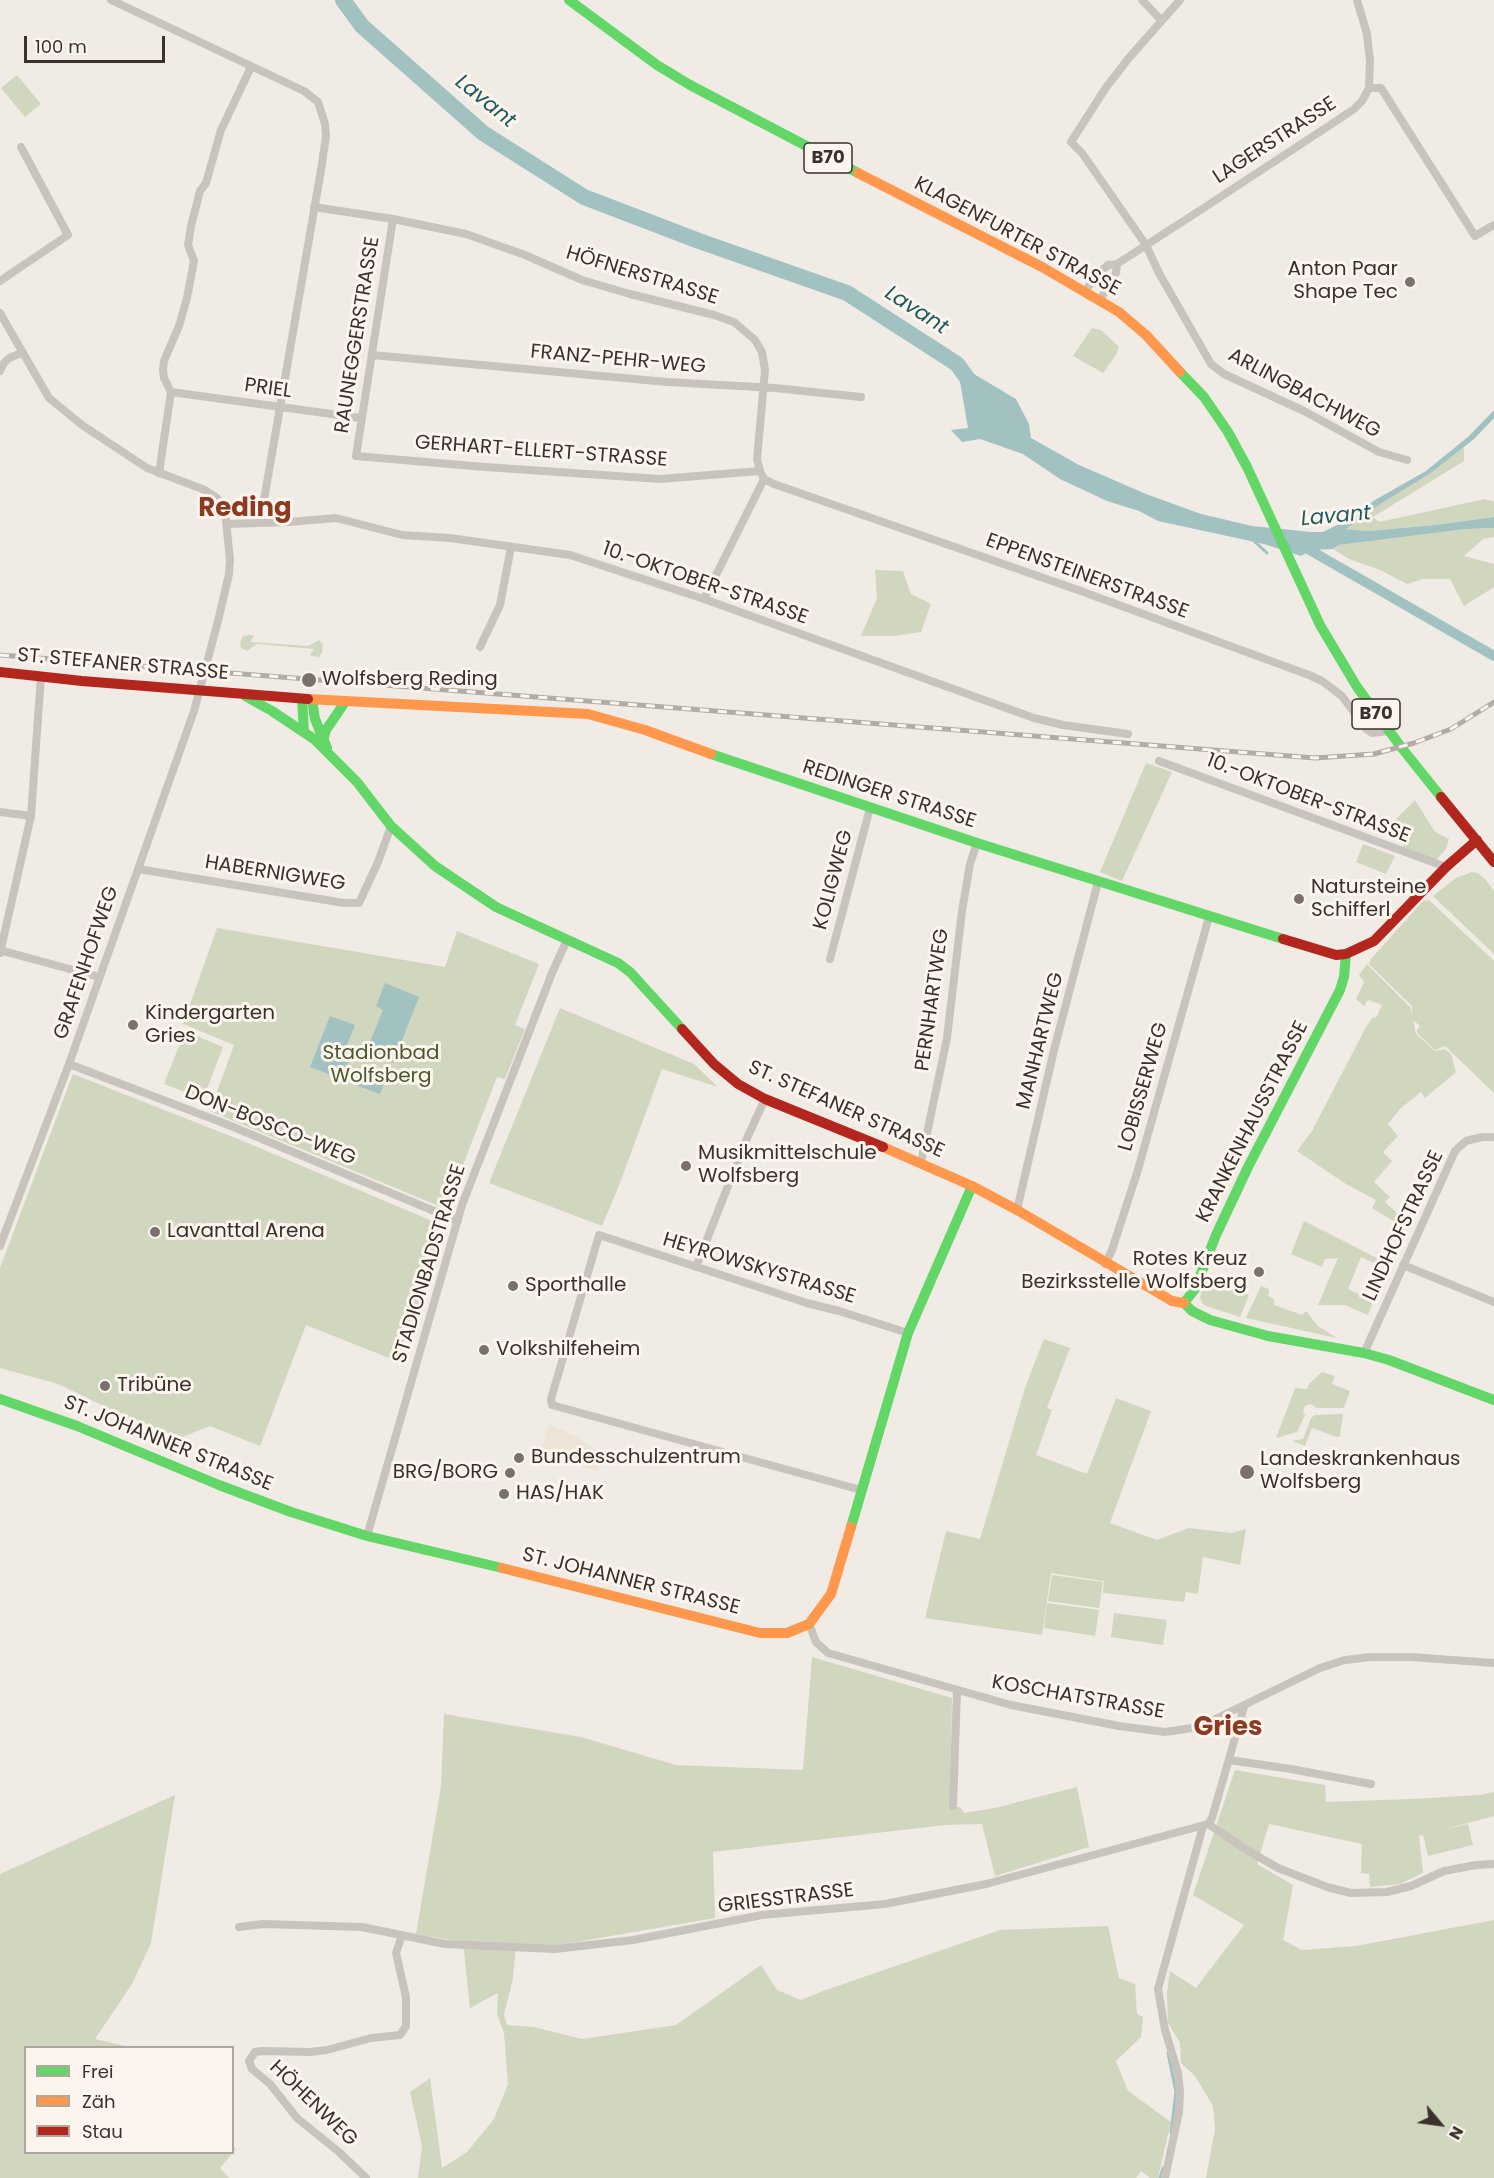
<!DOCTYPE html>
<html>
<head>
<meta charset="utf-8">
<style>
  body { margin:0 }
  #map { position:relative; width:1494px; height:2178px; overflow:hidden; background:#f0ebe5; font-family:Poppins,sans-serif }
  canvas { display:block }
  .legend { position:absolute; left:24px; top:2046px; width:210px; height:108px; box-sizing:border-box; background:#fbf5ee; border:2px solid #aea6a0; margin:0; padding:8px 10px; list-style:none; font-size:18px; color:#3b302b }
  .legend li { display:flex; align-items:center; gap:12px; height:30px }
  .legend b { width:30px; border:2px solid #aea6a0 }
  .north { position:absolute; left:1410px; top:2094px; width:60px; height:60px; -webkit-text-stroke:4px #fbf5ee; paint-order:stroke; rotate:119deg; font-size:16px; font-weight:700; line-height:24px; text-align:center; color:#3b302b }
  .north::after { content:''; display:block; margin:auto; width:21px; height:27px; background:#3b302b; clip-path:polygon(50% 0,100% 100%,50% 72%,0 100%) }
  .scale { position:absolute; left:24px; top:36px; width:141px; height:27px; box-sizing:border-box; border:3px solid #3b302b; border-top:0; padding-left:8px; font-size:18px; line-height:21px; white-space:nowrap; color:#3b302b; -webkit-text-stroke:4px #fbf5ee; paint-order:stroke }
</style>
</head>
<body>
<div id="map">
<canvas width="1494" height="2178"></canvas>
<ul class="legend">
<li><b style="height:8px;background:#63d668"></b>Frei</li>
<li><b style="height:8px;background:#ff974d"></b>Zäh</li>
<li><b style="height:8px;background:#b3261e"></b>Stau</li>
</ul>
<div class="north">N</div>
<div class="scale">100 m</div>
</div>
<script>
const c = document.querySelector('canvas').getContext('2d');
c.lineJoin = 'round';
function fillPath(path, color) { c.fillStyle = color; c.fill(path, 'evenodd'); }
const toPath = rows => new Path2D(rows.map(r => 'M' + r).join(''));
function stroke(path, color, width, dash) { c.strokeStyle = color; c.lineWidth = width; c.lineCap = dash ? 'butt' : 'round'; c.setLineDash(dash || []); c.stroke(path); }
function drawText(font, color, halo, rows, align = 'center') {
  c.font = font + ' Poppins,sans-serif'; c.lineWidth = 6; c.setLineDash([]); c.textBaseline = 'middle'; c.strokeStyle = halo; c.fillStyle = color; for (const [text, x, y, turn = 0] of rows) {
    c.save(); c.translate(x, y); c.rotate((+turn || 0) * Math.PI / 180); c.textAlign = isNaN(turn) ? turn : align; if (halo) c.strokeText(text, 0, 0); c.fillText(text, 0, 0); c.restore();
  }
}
fillPath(toPath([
  [17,75,41,104,25,117,1,88],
  [1092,328,1101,330,1119,347,1116,355,1103,373,1073,356],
  [1464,447,1464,461,1373,517,1379,522,1485,499,1494,502,1494,517,1435,525,1368,531,1346,529,1382,503,1431,473],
  [1494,528,1494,537,1483,539,1464,556,1494,564,1494,587,1464,606,1450,579,1423,579,1407,584,1380,570,1349,559,1333,549,1339,545,1466,529],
  [875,570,903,571,911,594,931,604,921,632,895,636,861,636,877,598],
  [249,635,254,636,250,642,308,646,319,640,323,644,322,653,319,657,312,656,310,655,314,649,257,644,247,651,241,648,240,642,243,636],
  [1146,763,1172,772,1122,881,1100,872],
  [1415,800,1435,832,1449,839,1446,849,1436,860,1403,848,1408,834,1395,820],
  [1363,844,1395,856,1386,874,1356,862],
  [1472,872,1478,873,1485,879,1494,891,1494,954,1433,896,1456,878],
  [1429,900,1494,961,1494,1093,1445,1046,1435,1050,1417,1033,1417,1030,1420,1026,1413,1020,1416,1034,1435,1051,1445,1049,1451,1054,1456,1072,1425,1098,1421,1092,1400,1109,1388,1124,1398,1136,1383,1152,1392,1161,1374,1182,1390,1197,1385,1202,1399,1215,1400,1225,1372,1208,1376,1200,1346,1184,1297,1151,1312,1131,1366,1027,1373,1017,1376,1018,1382,1005,1368,1000,1364,1006,1356,999,1364,982,1359,975,1367,964,1410,1007,1412,1014,1412,1006,1369,964,1370,960,1423,901],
  [217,928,445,967,457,931,539,964,515,1025,525,1029,505,1079,497,1077,446,1209,210,1111,234,1045,183,1024],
  [560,1008,694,1064,718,1087,662,1069,618,1188,602,1226,489,1183],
  [185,1031,223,1047,203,1099,164,1084],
  [73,1074,243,1141,444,1226,420,1316,412,1315,399,1362,306,1325,260,1446,210,1426,182,1437,171,1434,112,1410,58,1384,0,1368,0,1268],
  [1304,1221,1389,1264,1387,1269,1361,1257,1348,1289,1373,1301,1368,1315,1345,1305,1318,1305,1338,1258,1325,1259,1322,1267,1291,1254],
  [1208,1274,1226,1282,1225,1286,1249,1295,1240,1317,1206,1306,1202,1303,1200,1297],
  [1261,1286,1269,1289,1268,1296,1274,1299,1274,1305,1302,1315,1306,1311,1318,1326,1337,1338,1246,1318],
  [1044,1339,1070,1348,1047,1408,1052,1410,1036,1455,1087,1474,1116,1398,1151,1411,1110,1523,1157,1540,1189,1528,1231,1533,1246,1529,1240,1565,1203,1557,1198,1594,1186,1592,1184,1602,1103,1593,1104,1581,1051,1573,1042,1635,925,1618,946,1531,980,1539,1026,1385],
  [1322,1372,1335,1376,1332,1384,1350,1391,1344,1408,1317,1408,1311,1404,1305,1406,1303,1411,1305,1415,1297,1432,1276,1438,1295,1388,1307,1389,1309,1384],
  [1343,1414,1340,1436,1337,1437,1312,1428,1305,1446,1292,1441,1303,1439,1311,1418,1315,1415],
  [1052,1575,1103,1582,1099,1608,1048,1601],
  [1047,1603,1099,1610,1095,1636,1044,1628],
  [1114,1613,1167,1620,1163,1645,1111,1637],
  [812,1657,952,1698,950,1806,960,1807,964,1813,995,1808,1077,1787,1089,1847,995,1876,982,1824,945,1825,713,1852,715,1918,559,1945,516,1946,513,1978,504,2015,507,2025,534,2027,582,2039,676,2025,761,1965,777,1990,801,2000,823,1991,1000,1930,1108,1926,1119,1978,1135,1984,1137,2014,1143,2017,1141,2037,1116,2061,1128,2091,1171,2122,1158,2178,1150,2178,1141,2171,1136,2178,418,2178,422,2146,410,2092,430,2078,442,2168,467,2152,494,2119,508,2084,504,2033,497,2014,498,1993,470,2008,463,1942,416,1934,441,1787,444,1714,581,1737,676,1765,803,1770],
  [1235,1770,1325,1785,1326,1802,1411,1799,1480,1795,1494,1792,1494,1816,1438,1831,1468,1824,1473,1845,1428,1856,1423,1835,1419,1836,1423,1873,1400,1884,1370,1887,1369,1874,1361,1873,1362,1844,1269,1824,1257,1864,1293,1885,1283,1940,1302,1950,1356,1946,1494,1920,1494,2178,1206,2178,1215,2129,1213,2106,1195,2076,1181,2063,1180,2043,1168,2023,1167,1993,1170,1971,1196,1988,1244,1925,1193,1895],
  [175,1795,151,1943,132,1984,95,2039,129,2047,26,2048,26,2152,232,2152,233,2146,236,2149,220,2168,229,2178,0,2178,0,1874]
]), '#d1d6bf');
fillPath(toPath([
  [549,1424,575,1436,603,1455,598,1471,540,1455]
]), '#eee3d5');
fillPath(toPath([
  [957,364,1016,399,1029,424,1031,438,1079,465,1146,494,1201,514,1252,526,1311,532,1323,532,1341,523,1375,500,1426,471,1469,436,1494,410,1494,418,1474,439,1431,473,1382,503,1346,529,1368,531,1435,525,1494,517,1494,528,1466,529,1339,545,1333,549,1312,550,1301,556,1264,544,1158,521,1139,511,1107,501,1060,479,1023,454,980,439,962,442,951,430,968,428],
  [385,983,419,997,393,1063,366,1052,383,1010,376,1006],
  [330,1016,355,1025,342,1057,349,1060,342,1079,310,1067],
  [365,1067,387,1075,380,1094,358,1086]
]), '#a1c2c1');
stroke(toPath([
  [1253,540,1267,553],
  [1168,2053,1176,2092,1171,2133],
  [1160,2178,1163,2168]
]), '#a1c2c1', 3);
stroke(toPath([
  [1301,545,1494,656]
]), '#a1c2c1', 10);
stroke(toPath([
  [343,0,362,26,483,133,584,197,699,241,847,293,957,364,970,382]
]), '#a1c2c1', 16);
stroke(toPath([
  [111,0,304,91,318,102,325,124,326,136,321,170,260,523,228,524],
  [1142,0,1161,20],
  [1180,0,1128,59,1105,89,1071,142,1082,153,1146,245,1159,273,1211,364,1224,374,1304,411,1379,452,1407,460],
  [1369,88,1381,88,1475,236,1494,225],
  [314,207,393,219,466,234,525,255,582,280,630,294,714,315,734,322,755,340,762,352,765,370,757,459,760,471,764,479,774,484,1078,590,1309,675,1322,681,1342,696,1366,729,1372,733,1388,731],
  [393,219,356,456,485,467,660,479,760,471],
  [0,281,68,235,21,147],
  [1085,292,1094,278,1108,265,1117,264,1199,211,1324,129,1354,109,1362,101,1369,88,1370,61,1367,34,1357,0],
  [1100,300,1116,273,1117,264],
  [0,313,49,398,82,425,147,468,205,490,217,498,225,511,230,560,229,574,218,621,194,711,69,1064,0,1246],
  [372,355,667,382,775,388,861,397],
  [0,371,4,363,9,358,22,353],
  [171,392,361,418],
  [159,473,171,392,164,378,163,370,164,361,179,326,187,298,194,261,188,245,191,226,200,191,206,183,221,130,251,67],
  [260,523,289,522,336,518,402,535,450,538,570,555,704,599,1034,718,1063,725,1128,734],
  [704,599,764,479],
  [480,647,500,605,511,547],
  [1159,761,1446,867],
  [0,812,31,816],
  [138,869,344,903,359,903,378,862,391,826],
  [0,950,99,977],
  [0,953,31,816,41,676],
  [830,959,870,808],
  [69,1064,226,1124,458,1221],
  [921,1162,947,1038,962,911,970,864,977,843],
  [1017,1210,1054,1050,1098,882],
  [1105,1264,1112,1250,1137,1173,1209,917],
  [1403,1265,1494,1302],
  [696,1267,747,1138,765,1099],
  [1364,1353,1455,1151,1466,1141,1482,1137,1494,1137],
  [861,1490,552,1405,551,1399,599,1235,807,1303,839,1311,908,1333],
  [367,1536,462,1205,552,973,567,940],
  [809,1624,816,1642,828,1653,1011,1705,1119,1726,1165,1732,1199,1727,1320,1668,1345,1660,1370,1657,1411,1657,1494,1663],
  [1229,1760,1291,1769,1371,1784],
  [953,1806,957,1691],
  [1208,1824,1247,1850,1278,1868,1327,1887,1351,1893,1387,1892,1411,1886,1444,1871,1476,1865,1494,1864],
  [239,1927,263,1924,362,1927,445,1944,555,1949,633,1940,762,1915,885,1904,986,1884,1208,1824,1212,1818,1244,1707],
  [366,2178,339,2152,297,2118,270,2084,252,2069,249,2061,255,2052,262,2051,310,2052,327,2050,371,2038,400,2035,406,2026,406,1997,396,1953,402,1935],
  [1165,2178,1179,2112,1180,2092,1178,2073,1165,2030,1158,1989,1203,1826]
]), '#c9c3be', 8);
stroke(toPath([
  [569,0,657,65,690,85,858,173],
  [1180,372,1204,397,1228,432,1247,467,1320,625,1357,687,1401,747,1441,797],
  [245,696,272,711,314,739,357,782,391,826,435,866,496,907,618,963,630,972,682,1029],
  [302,699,304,732],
  [312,700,315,719,327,748],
  [323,741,326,730,345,702],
  [711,754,977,843,1283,939],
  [1184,1303,1195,1289,1216,1235,1248,1167,1340,990,1344,977,1346,954],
  [1184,1303,1192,1311,1210,1320,1268,1336,1364,1353,1389,1360,1494,1400],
  [0,1399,77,1426,219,1485,291,1512,367,1536,502,1568],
  [851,1527,908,1333,972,1186]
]), '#63d668', 10);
stroke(toPath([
  [858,173,1042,267,1119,312,1146,335,1180,372],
  [308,699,588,714,645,730,711,754],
  [883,1147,972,1186,1017,1210,1172,1301,1184,1303],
  [502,1568,760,1633,787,1633,809,1624,831,1594,851,1527]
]), '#ff974d', 10);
stroke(toPath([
  [0,672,82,681,308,699],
  [1441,797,1494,862],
  [1283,939,1336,955,1346,954,1374,941,1446,867,1477,840],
  [682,1029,714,1064,738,1084,765,1099,883,1147]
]), '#b3261e', 10);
const rail = toPath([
  [0,655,1315,758,1374,754,1414,743,1451,729,1494,702]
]);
stroke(rail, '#b1aca8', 5);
stroke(rail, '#fbf5ee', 3, [9]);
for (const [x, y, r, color] of [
  [1410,282,6,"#7a716c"],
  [309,680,8,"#7a716c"],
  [1299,899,6,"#7a716c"],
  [133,1025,6,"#7a716c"],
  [686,1166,6,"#7a716c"],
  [155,1232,6,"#7a716c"],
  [1259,1272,6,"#7a716c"],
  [513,1286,6,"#7a716c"],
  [484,1350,6,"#7a716c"],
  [105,1386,6,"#7a716c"],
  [519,1458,6,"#7a716c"],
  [1247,1472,8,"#7a716c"],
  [510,1473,6,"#7a716c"],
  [504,1494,6,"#7a716c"]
]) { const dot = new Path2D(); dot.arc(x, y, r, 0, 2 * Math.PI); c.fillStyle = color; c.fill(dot); stroke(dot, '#fbf5ee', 2); }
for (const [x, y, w] of [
  [828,158,48],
  [1376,714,48]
]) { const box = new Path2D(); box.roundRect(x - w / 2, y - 15, w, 30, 4.5); c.fillStyle = '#fbf5ee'; c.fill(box); stroke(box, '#3b302b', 1.5); }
drawText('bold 18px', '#3b302b', null, [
  ["B70",828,158],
  ["B70",1376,714]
]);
drawText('20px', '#3b302b', '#fbf5ee', [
  ["LAGERSTRASSE",1275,141,-33],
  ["KLAGENFURTER STRASSE",1017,237,28],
  ["HÖFNERSTRASSE",642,276,17],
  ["RAUNEGGERSTRASSE",358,335,-81],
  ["FRANZ-PEHR-WEG",618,360,5],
  ["PRIEL",268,389,8],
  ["ARLINGBACHWEG",1304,394,28],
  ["GERHART-ELLERT-STRASSE",541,452,4],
  ["EPPENSTEINERSTRASSE",1087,577,20],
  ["10.-OKTOBER-STRASSE",705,584,19],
  ["ST. STEFANER STRASSE",123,665,5],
  ["REDINGER STRASSE",889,795,18],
  ["10.-OKTOBER-STRASSE",1308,799,21],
  ["HABERNIGWEG",275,874,9],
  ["KOLIGWEG",834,880,-75],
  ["GRAFENHOFWEG",87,963,-71],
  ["PERNHARTWEG",933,1000,-82],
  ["MANHARTWEG",1041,1041,-76],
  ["LOBISSERWEG",1144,1087,-74],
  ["ST. STEFANER STRASSE",846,1110,24],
  ["KRANKENHAUSSTRASSE",1253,1122,-63],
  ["DON-BOSCO-WEG",270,1126,22],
  ["LINDHOFSTRASSE",1404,1226,-65],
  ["STADIONBADSTRASSE",430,1264,-73],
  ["HEYROWSKYSTRASSE",759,1269,17],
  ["ST. JOHANNER STRASSE",168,1444,22],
  ["ST. JOHANNER STRASSE",631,1582,14],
  ["KOSCHATSTRASSE",1078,1698,10],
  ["GRIESSTRASSE",786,1899,-7],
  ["HÖHENWEG",313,2104,44]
]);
drawText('20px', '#3b302b', '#fbf5ee', [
  ["Anton Paar",1398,270,"right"],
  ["Shape Tec",1398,293,"right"],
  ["Wolfsberg Reding",322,680],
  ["Natursteine",1311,888],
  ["Schifferl",1311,911],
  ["Kindergarten",145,1014],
  ["Gries",145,1037],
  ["Musikmittelschule",698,1154],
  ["Wolfsberg",698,1177],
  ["Lavanttal Arena",167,1232],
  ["Rotes Kreuz",1247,1260,"right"],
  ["Bezirksstelle Wolfsberg",1247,1283,"right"],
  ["Sporthalle",525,1286],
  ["Volkshilfeheim",496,1350],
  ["Tribüne",117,1386],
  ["Bundesschulzentrum",531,1458],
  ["Landeskrankenhaus",1260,1460],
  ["Wolfsberg",1260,1483],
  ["BRG/BORG",498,1473,"right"],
  ["HAS/HAK",516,1494]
], 'left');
drawText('20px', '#4a5a2e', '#fbf5ee', [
  ["Stadionbad",381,1054],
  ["Wolfsberg",381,1077]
]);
drawText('italic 21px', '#1f5a5e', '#fbf5ee', [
  ["Lavant",485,102,39],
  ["Lavant",916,311,33],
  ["Lavant",1336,517,-5]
]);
drawText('bold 26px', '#8c3b22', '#fbf5ee', [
  ["Reding",245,509],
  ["Gries",1228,1728]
]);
</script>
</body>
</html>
